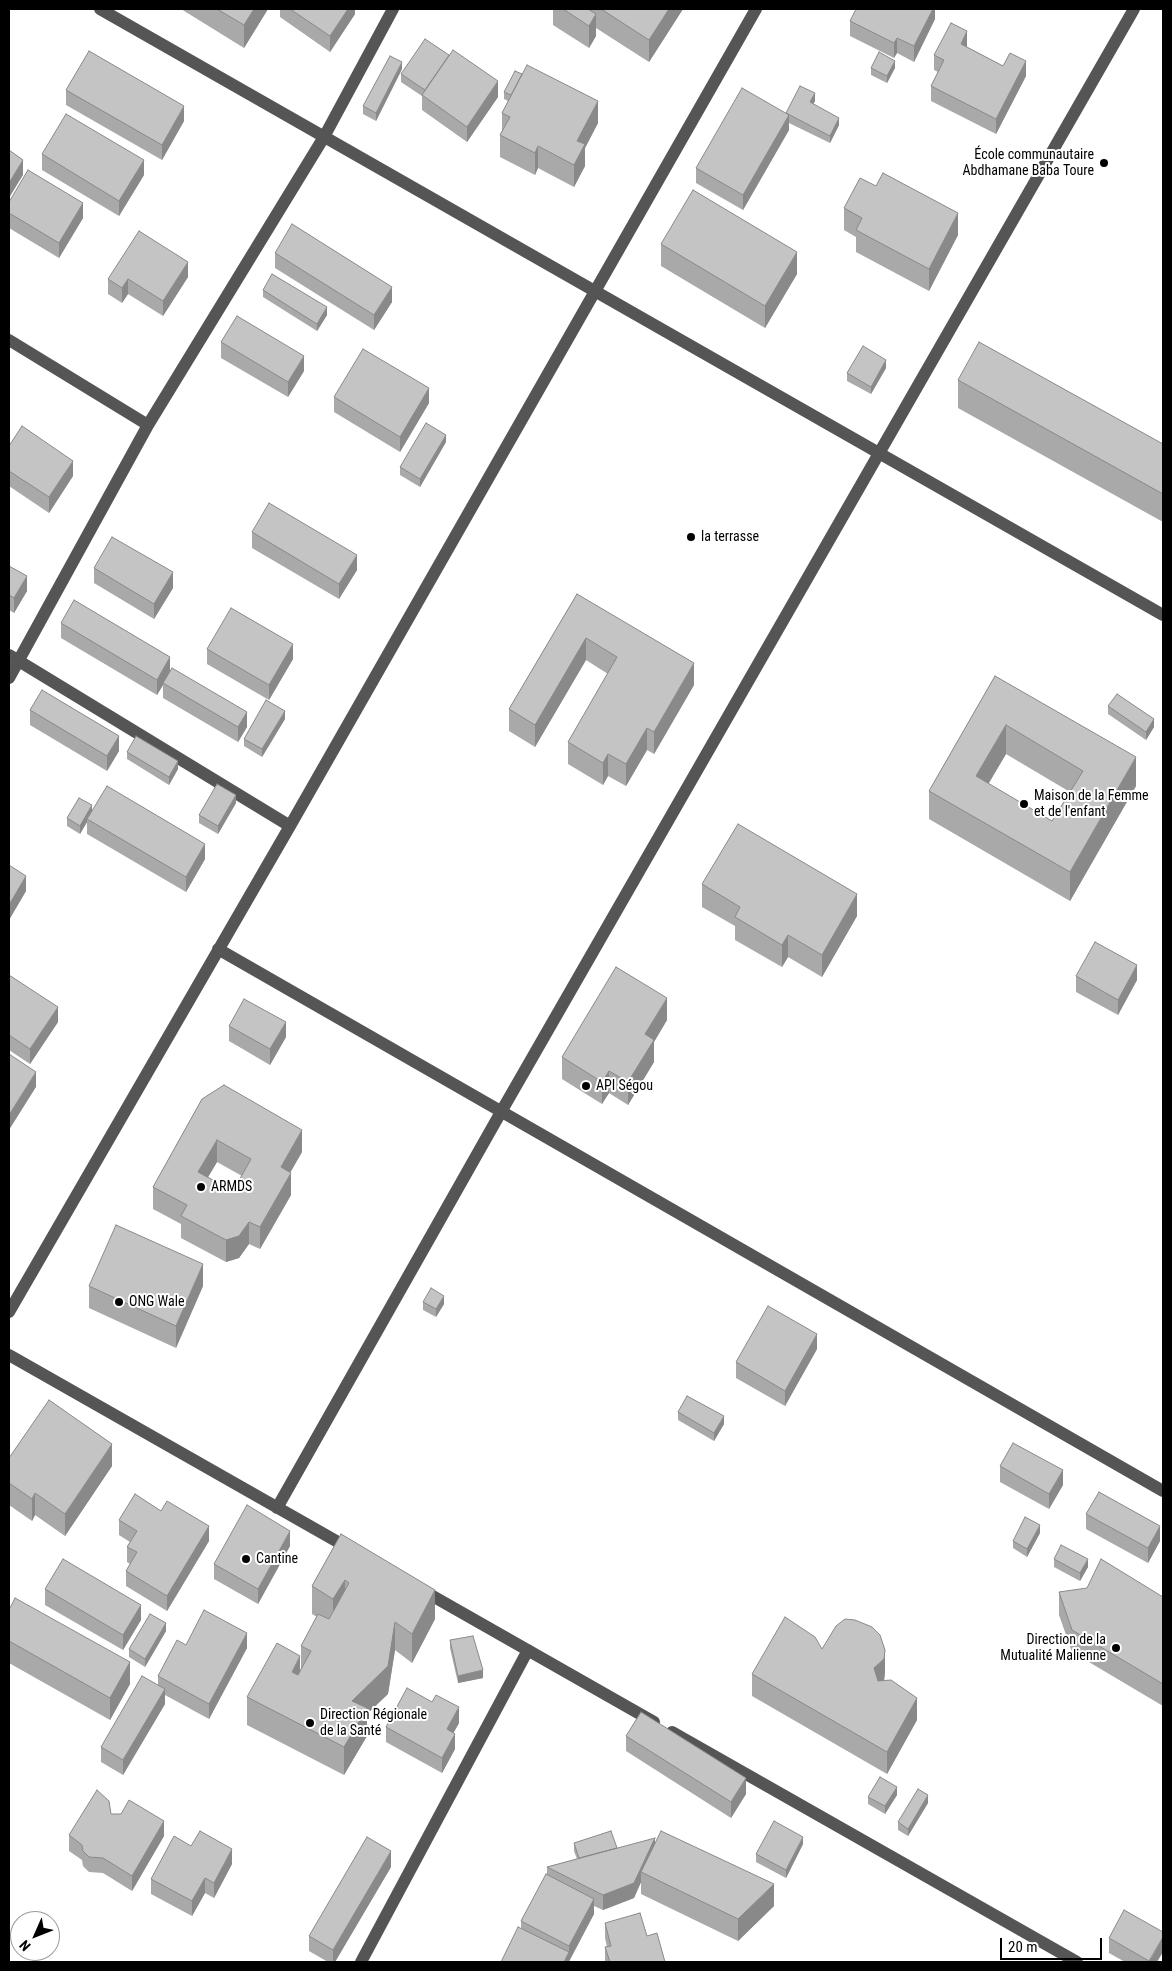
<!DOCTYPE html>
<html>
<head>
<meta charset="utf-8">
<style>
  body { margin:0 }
  #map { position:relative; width:1172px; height:1971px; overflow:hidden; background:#fff; font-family:"Roboto Condensed",sans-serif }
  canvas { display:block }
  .frame { position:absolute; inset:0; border:10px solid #000; pointer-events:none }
  .north { position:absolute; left:10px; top:1911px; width:50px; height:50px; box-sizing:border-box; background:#fff; border:1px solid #999; border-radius:50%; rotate:226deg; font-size:14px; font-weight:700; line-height:20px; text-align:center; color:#000 }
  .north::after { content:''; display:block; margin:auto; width:18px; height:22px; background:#000; clip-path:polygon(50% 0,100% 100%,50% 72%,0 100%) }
  .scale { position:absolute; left:1000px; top:1938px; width:102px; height:22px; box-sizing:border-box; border:2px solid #000; border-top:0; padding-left:6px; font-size:15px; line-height:18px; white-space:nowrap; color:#000; -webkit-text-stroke:4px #fff; paint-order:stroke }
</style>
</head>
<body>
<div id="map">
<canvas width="1172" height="1971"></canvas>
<div class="frame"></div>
<div class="north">N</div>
<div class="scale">20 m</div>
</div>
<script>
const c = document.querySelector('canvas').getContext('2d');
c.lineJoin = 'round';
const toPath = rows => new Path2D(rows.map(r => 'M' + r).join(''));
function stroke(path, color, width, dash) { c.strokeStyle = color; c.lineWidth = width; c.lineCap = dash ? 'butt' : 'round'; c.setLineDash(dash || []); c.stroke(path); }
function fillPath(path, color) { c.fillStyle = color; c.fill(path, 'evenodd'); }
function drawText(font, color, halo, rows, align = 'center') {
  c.font = font + ' "Roboto Condensed",sans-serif'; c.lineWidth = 4; c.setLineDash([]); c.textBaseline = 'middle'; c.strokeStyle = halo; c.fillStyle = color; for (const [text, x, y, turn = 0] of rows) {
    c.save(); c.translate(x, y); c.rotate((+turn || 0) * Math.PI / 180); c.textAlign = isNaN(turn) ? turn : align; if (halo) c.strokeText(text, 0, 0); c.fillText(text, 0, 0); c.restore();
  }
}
stroke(toPath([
  [100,9,1163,615],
  [9,340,148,425],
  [9,655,290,826],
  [9,678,148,425,324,137,393,9],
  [218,949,1163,1491],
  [9,1312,290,826,756,9],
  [9,1355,352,1550],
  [277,1508,501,1112,1134,9],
  [422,1590,654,1722],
  [672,1732,1077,1962],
  [361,1962,528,1650]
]), '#555', 12);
fillPath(toPath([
  [181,9,268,9,244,48],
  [280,9,355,9,355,14,330,52,280,17],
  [553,9,683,9,649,62,596,28,596,36,589,48,553,25],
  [935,9,935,19,914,62,897,53,894,58,850,36,850,21],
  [967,46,967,47,1003,66,1026,76,996,134,931,101,931,86,938,72,934,70,934,55],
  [871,68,895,68,887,83,871,75],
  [402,69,376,121,363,114,363,106],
  [401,74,498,97,467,142,422,110,422,96,401,82],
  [66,90,184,121,162,160,66,105],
  [504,92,598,123,585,148,585,166,574,187,538,168,535,175,500,157,500,135,502,131,502,113,508,101,504,99],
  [815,101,813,104,839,125,830,143,789,123,789,130,743,210,696,183,696,168,786,113],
  [42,154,144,175,119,216,42,170],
  [9,202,83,218,59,258,9,228],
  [844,208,958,235,929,291,856,252,856,237,844,230],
  [661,244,797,274,765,328,661,266],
  [275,253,392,302,374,330,275,268],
  [188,277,163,316,128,294,122,303,108,294,108,279],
  [263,290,327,315,317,331,263,297],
  [221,342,304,371,288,397,221,358],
  [886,368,871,394,847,381,847,373],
  [958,380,1163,444,1163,522,958,408],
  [334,397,429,403,400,452,334,412],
  [446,442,420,487,400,475,400,467],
  [9,446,73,476,49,513,9,486],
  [252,532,357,570,339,599,252,548],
  [9,566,27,591,14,613,9,610],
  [94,568,173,588,154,619,94,583],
  [577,594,694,685,654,754,647,750,626,786,608,776,603,785,568,764,568,742,608,674,586,660,535,747,509,731,509,709],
  [61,623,170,671,247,727,238,742,163,698,163,685,157,695,61,638],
  [207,649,293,659,269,700,207,664],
  [995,676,1136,786,1070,901,929,819,929,791],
  [1006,754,1070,792,1052,821,988,784],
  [1108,706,1154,727,1146,740,1108,714],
  [30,710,119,751,107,771,30,725],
  [285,719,262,757,244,746,244,739],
  [127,752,178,769,169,785,127,759],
  [236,803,218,834,199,823,199,815],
  [92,810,205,859,186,892,87,834,87,822,80,834,67,826,67,818],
  [9,865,26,891,9,920],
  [702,884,857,916,822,977,788,957,782,967,735,940,735,926,702,907],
  [9,975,58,1022,30,1064,9,1050],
  [1076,976,1137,980,1118,1015,1076,992],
  [667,1020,654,1042,654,1062,628,1105,609,1093,602,1104,562,1079,562,1057],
  [229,1026,286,1037,270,1065,229,1041],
  [202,1099,302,1152,290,1172,291,1195,260,1249,249,1244,239,1258,226,1262,181,1238,181,1224,153,1209,153,1187],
  [217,1162,242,1176,233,1191,208,1177],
  [89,1286,203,1286,176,1348,89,1308],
  [423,1302,444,1304,436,1317,423,1310],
  [817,1349,785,1406,736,1378,736,1362],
  [678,1412,724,1424,714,1441,678,1420],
  [9,1458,112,1466,65,1536,35,1515,32,1521,9,1505],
  [1000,1466,1063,1485,1049,1509,1000,1482],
  [1086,1514,1160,1541,1148,1563,1086,1529],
  [119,1520,209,1541,167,1611,126,1586,126,1571,130,1564,127,1562,127,1547,130,1542,119,1535],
  [1040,1533,1027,1557,1013,1548,1013,1541],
  [341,1534,435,1619,412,1663,395,1650,388,1694,367,1714,367,1736,344,1775,247,1725,247,1697,300,1670,301,1669,301,1646,317,1617,312,1614,312,1586],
  [290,1546,258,1604,214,1579,214,1564],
  [1054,1559,1088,1567,1080,1581,1054,1567],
  [45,1589,141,1620,123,1650,45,1605],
  [1059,1592,1163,1597,1163,1706,1072,1652,1059,1615],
  [9,1610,130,1684,110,1720,9,1663],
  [166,1631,145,1667,129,1657,129,1649],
  [450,1640,483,1678,458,1683,450,1648],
  [186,1645,247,1648,209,1719,165,1695,165,1704,123,1775,101,1762,101,1747,158,1685,158,1676],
  [822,1649,885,1672,884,1681,917,1720,887,1774,752,1696,752,1674],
  [432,1702,459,1723,453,1733,455,1749,442,1773,386,1742,386,1727],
  [626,1736,746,1794,731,1818,626,1751],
  [897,1795,885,1814,868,1804,868,1797],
  [928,1803,908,1836,898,1830,898,1822],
  [111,1814,164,1836,132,1891,103,1873,89,1872,83,1866,82,1860,69,1851,69,1835],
  [574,1843,617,1848,655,1844,774,1906,738,1941,641,1894,641,1882,634,1898,603,1910,594,1906,594,1914,569,1962,521,1928,521,1921,547,1874,547,1867,577,1859,574,1851],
  [803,1844,786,1878,756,1862,756,1854],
  [232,1864,214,1898,205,1893,192,1916,151,1894,151,1879],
  [391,1867,335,1962,328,1962,309,1951,309,1936],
  [605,1923,665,1962,605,1962,605,1947,607,1947,605,1938],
  [1109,1938,1157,1962,1125,1962,1109,1953]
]), '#a9a9a9');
fillPath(toPath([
  [254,9,268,9,244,48,244,25],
  [348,9,355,9,355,14,330,52,330,36],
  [669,9,683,9,649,62,649,40],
  [933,9,935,9,935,19,914,62,914,46],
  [596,14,596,36,589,48,589,26],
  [967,31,967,46,961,59,961,44],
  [897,38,897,53,894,58,894,43],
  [895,61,895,68,887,83,887,76],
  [1026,61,1026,76,996,134,996,119],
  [402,62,402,69,376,121,376,113],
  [498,81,498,97,467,142,467,127],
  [815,93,815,101,810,110,810,102],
  [598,101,598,123,585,148,585,166,574,187,574,165,577,141],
  [184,106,184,121,162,160,162,145],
  [789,115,789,130,743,210,743,195],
  [839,118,839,125,830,143,830,136],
  [538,146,538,168,535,175,535,153],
  [23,160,23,175,9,198,9,183],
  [144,160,144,175,119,216,119,201],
  [83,203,83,218,59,258,59,243],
  [958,213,958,235,929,291,929,269],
  [797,252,797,274,765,328,765,306],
  [188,262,188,277,163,316,163,301],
  [128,279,128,294,122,303,122,288],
  [392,287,392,302,374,330,374,315],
  [327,307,327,315,317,331,317,324],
  [304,356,304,371,288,397,288,382],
  [886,360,886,368,871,394,871,387],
  [429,388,429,403,400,452,400,437],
  [446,435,446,442,420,487,420,479],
  [73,461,73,476,49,513,49,497],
  [357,555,357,570,339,599,339,584],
  [173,572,173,588,154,619,154,604],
  [27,576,27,591,14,613,14,598],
  [586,638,586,660,535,747,535,725],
  [293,644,293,659,269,700,269,685],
  [170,657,170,672,163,683,163,685,157,695,157,680],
  [694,663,694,685,654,754,654,732],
  [285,711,285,719,262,757,262,749],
  [247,712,247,727,238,742,238,727],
  [1154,719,1154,727,1146,740,1146,732],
  [1006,725,1006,754,976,805,976,776],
  [647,728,647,750,626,786,626,764],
  [119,736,119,751,107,771,107,756],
  [608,754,608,776,603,785,603,763],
  [1136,757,1136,786,1070,901,1070,872],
  [178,761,178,769,169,785,169,777],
  [236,795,236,803,218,834,218,826],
  [92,805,92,813,87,819,87,822,80,834,80,826],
  [205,844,205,859,186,892,186,877],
  [26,876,26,891,9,920,9,905],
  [857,894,857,916,822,977,822,955],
  [10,924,10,946,9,947,9,925],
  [788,935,788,957,782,967,782,945],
  [1137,965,1137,980,1118,1015,1118,1000],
  [667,998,667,1020,654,1042,654,1062,628,1105,628,1082,645,1034],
  [58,1007,58,1022,30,1064,30,1049],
  [286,1022,286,1037,270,1065,270,1049],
  [609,1071,609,1093,602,1104,602,1082],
  [36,1072,36,1087,9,1130,9,1115],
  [302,1130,302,1152,281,1189,281,1167],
  [217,1140,217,1162,198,1194,198,1172],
  [291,1173,291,1195,260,1249,260,1227],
  [249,1222,249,1244,239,1258,226,1262,226,1240],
  [203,1264,203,1286,176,1348,176,1326],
  [444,1296,444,1304,436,1317,436,1309],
  [817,1334,817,1349,785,1406,785,1391],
  [724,1416,724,1424,714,1441,714,1433],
  [112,1444,112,1466,65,1536,65,1514],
  [1063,1470,1063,1485,1049,1509,1049,1494],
  [35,1493,35,1515,32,1521,32,1499],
  [1040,1525,1040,1533,1027,1557,1027,1549],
  [209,1526,209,1541,167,1611,167,1596],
  [1160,1526,1160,1541,1148,1563,1148,1548],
  [290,1531,290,1546,258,1604,258,1589],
  [1088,1559,1088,1567,1080,1581,1080,1573],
  [345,1580,345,1609,333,1627,333,1599],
  [435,1590,435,1619,412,1663,412,1634],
  [141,1605,141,1620,123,1650,123,1635],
  [395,1622,395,1650,388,1694,367,1714,367,1736,344,1775,344,1747,352,1701],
  [166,1623,166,1631,145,1667,145,1659],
  [247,1633,247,1648,209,1719,209,1704],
  [885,1650,885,1672,884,1681,874,1690,874,1668],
  [300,1656,300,1684,292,1672],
  [130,1662,130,1684,110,1720,110,1698],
  [483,1670,483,1678,458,1683,458,1676],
  [165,1689,165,1704,123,1775,123,1760],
  [917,1698,917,1720,887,1774,887,1752],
  [459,1707,459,1723,447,1745,447,1729],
  [455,1734,455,1749,442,1773,442,1758],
  [746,1778,746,1794,731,1818,731,1802],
  [897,1787,897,1795,885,1814,885,1806],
  [928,1795,928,1803,908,1836,908,1829],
  [164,1821,164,1836,132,1891,132,1876],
  [803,1837,803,1844,786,1878,786,1870],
  [655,1838,655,1853,641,1872,641,1882,634,1898,603,1910,603,1895],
  [232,1849,232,1864,214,1898,214,1883],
  [391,1851,391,1867,335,1962,333,1962,333,1950],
  [205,1878,205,1893,192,1916,192,1901],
  [774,1884,774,1906,738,1941,738,1919],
  [594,1899,594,1914,569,1961,569,1946],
  [1163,1937,1163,1952,1157,1962,1149,1962],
  [569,1952,569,1962,564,1962]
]), '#898989');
const building = toPath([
  [217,9,254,9,244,25,217,9],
  [290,9,348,9,330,36,290,9],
  [563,9,588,9,596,14,589,26,563,9],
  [601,9,669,9,649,40,601,9],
  [856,9,933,9,914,46,897,38,894,43,850,21,856,9],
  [951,23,967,31,961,44,1003,66,1010,53,1026,61,996,119,931,86,944,60,934,55,951,23],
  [425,39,449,55,425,90,401,74,425,39],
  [453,50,498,81,467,127,422,95,453,50],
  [89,51,184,106,162,145,66,90,89,51],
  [879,52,895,61,887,76,871,68,879,52],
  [390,56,402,62,376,113,363,106,390,56],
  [527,65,598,101,577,141,585,144,574,165,538,146,535,153,500,135,510,117,502,113,527,65],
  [515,71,522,74,511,95,504,92,515,71],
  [800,86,815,93,810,102,839,118,830,136,786,113,800,86],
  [742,88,789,115,743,195,696,168,742,88],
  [66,114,144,160,119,201,42,154,66,114],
  [9,150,23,160,9,183,9,150],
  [28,170,83,203,59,243,9,213,9,202,28,170],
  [883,173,958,213,929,269,856,230,862,218,844,208,860,178,876,186,883,173],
  [693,190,797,252,765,306,661,244,693,190],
  [292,224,392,287,374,315,275,253,292,224],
  [139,231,188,262,163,301,128,279,122,288,108,279,139,231],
  [272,274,327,307,317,324,263,290,272,274],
  [237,316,304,356,288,382,221,342,237,316],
  [979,342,1163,444,1163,494,958,380,979,342],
  [863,346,886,360,871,387,847,373,863,346],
  [363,349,429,388,400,437,334,397,363,349],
  [426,423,446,435,420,479,400,467,426,423],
  [22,426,73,461,49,497,9,471,9,446,22,426],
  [269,503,357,555,339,584,252,532,269,503],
  [112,537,173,572,154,604,94,568,112,537],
  [9,566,27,576,14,598,9,595,9,566],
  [577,594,694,663,654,732,647,728,626,764,608,754,603,763,568,742,617,657,586,638,535,725,509,709,577,594],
  [74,600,170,657,157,680,61,623,74,600],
  [231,608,293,644,269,685,207,649,231,608],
  [172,668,247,712,238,727,163,683,172,668],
  [995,676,1136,757,1070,872,929,791,995,676],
  [1006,725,1083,771,1052,821,976,776,1006,725],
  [42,690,119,736,107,756,30,710,42,690],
  [1117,694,1154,719,1146,732,1108,706,1117,694],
  [266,700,285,711,262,749,244,739,266,700],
  [136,736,178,761,169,777,127,752,136,736],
  [217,784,236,795,218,826,199,815,217,784],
  [107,786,205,844,186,877,87,819,107,786],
  [79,798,92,805,80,826,67,818,79,798],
  [738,824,857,894,822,955,788,935,782,945,735,917,740,907,702,884,738,824],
  [9,865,26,876,9,905,9,865],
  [1095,942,1137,965,1118,1000,1076,976,1095,942],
  [616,967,667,998,645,1034,654,1040,628,1082,609,1071,602,1082,562,1057,616,967],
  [9,975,58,1007,30,1049,9,1035,9,975],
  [244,999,286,1022,270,1049,229,1026,244,999],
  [9,1054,36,1072,9,1115,9,1054],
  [224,1085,302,1130,281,1167,291,1173,260,1227,249,1222,239,1236,226,1240,181,1216,187,1205,153,1187,202,1099,224,1085],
  [217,1140,251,1159,233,1191,198,1172,217,1140],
  [116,1225,203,1264,176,1326,89,1286,116,1225],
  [431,1288,444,1296,436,1309,423,1302,431,1288],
  [768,1306,817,1334,785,1391,736,1362,768,1306],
  [687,1396,724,1416,714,1433,678,1412,687,1396],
  [49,1400,112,1444,65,1514,35,1493,32,1499,9,1483,9,1458,49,1400],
  [1013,1443,1063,1470,1049,1494,1000,1466,1013,1443],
  [1099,1492,1160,1526,1148,1548,1086,1514,1099,1492],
  [135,1494,161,1511,167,1501,209,1526,167,1596,126,1571,137,1552,127,1547,137,1531,119,1520,135,1494],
  [247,1505,290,1531,258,1589,214,1564,247,1505],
  [1025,1517,1040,1525,1027,1549,1013,1541,1025,1517],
  [341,1534,435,1590,412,1634,395,1622,388,1666,352,1701,367,1708,344,1747,247,1697,277,1643,300,1656,292,1672,298,1675,311,1651,301,1646,318,1614,329,1619,349,1583,345,1580,333,1599,312,1586,341,1534],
  [1061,1545,1088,1559,1080,1573,1054,1559,1061,1545],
  [63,1559,141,1605,123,1635,45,1589,63,1559],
  [1101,1559,1163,1597,1163,1684,1072,1630,1059,1592,1087,1588,1101,1559],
  [15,1598,130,1662,110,1698,9,1641,9,1610,15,1598],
  [204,1610,247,1633,209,1704,158,1676,177,1640,186,1645,204,1610],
  [150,1614,166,1623,145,1659,129,1649,150,1614],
  [785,1617,815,1637,822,1649,836,1626,845,1619,855,1620,872,1627,880,1635,885,1650,884,1659,874,1668,878,1681,891,1680,917,1698,887,1752,752,1674,785,1617],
  [473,1636,483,1670,458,1676,450,1640,473,1636],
  [142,1676,165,1689,123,1760,101,1747,142,1676],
  [407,1688,432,1702,436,1695,459,1707,447,1729,455,1734,442,1758,386,1727,407,1688],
  [641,1712,746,1778,731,1802,626,1736,641,1712],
  [880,1777,897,1787,885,1806,868,1797,880,1777],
  [918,1789,928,1795,908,1829,898,1822,918,1789],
  [97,1790,109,1801,111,1814,121,1814,129,1800,164,1821,132,1876,103,1858,89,1857,83,1851,82,1845,69,1835,97,1790],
  [774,1821,803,1837,786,1870,756,1854,774,1821],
  [200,1831,232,1849,214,1883,205,1878,192,1901,151,1879,174,1836,191,1846,200,1831],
  [611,1831,617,1848,579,1858,574,1843,611,1831],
  [661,1831,774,1884,738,1919,641,1872,661,1831],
  [367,1837,391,1851,333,1950,309,1936,367,1837],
  [655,1838,634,1883,603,1895,547,1867,655,1838],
  [546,1874,594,1899,569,1946,521,1921,546,1874],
  [1124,1910,1163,1932,1163,1937,1149,1961,1109,1938,1124,1910],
  [640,1913,647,1936,657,1933,665,1962,610,1962,605,1947,611,1946,605,1923,640,1913],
  [518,1927,569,1952,564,1962,501,1962,518,1927]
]);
fillPath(building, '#c4c4c4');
stroke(building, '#898989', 1);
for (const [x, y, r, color] of [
  [1104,163,5,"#000"],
  [691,537,5,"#000"],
  [1024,804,5,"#000"],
  [586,1086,5,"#000"],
  [201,1187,5,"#000"],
  [119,1302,5,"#000"],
  [246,1559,5,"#000"],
  [1116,1648,5,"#000"],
  [310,1723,5,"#000"]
]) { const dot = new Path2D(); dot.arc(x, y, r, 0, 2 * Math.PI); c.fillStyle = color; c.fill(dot); stroke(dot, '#fff', 2); }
drawText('14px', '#000', '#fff', [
  ["École communautaire",1094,155,"right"],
  ["Abdhamane Baba Toure",1094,171,"right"],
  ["la terrasse",701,537],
  ["Maison de la Femme",1034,796],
  ["et de l'enfant",1034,812],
  ["API Ségou",596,1086],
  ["ARMDS",211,1187],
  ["ONG Wale",129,1302],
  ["Cantine",256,1559],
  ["Direction de la",1106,1640,"right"],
  ["Mutualité Malienne",1106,1656,"right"],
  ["Direction Régionale",320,1715],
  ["de la Santé",320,1731]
], 'left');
</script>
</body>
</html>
